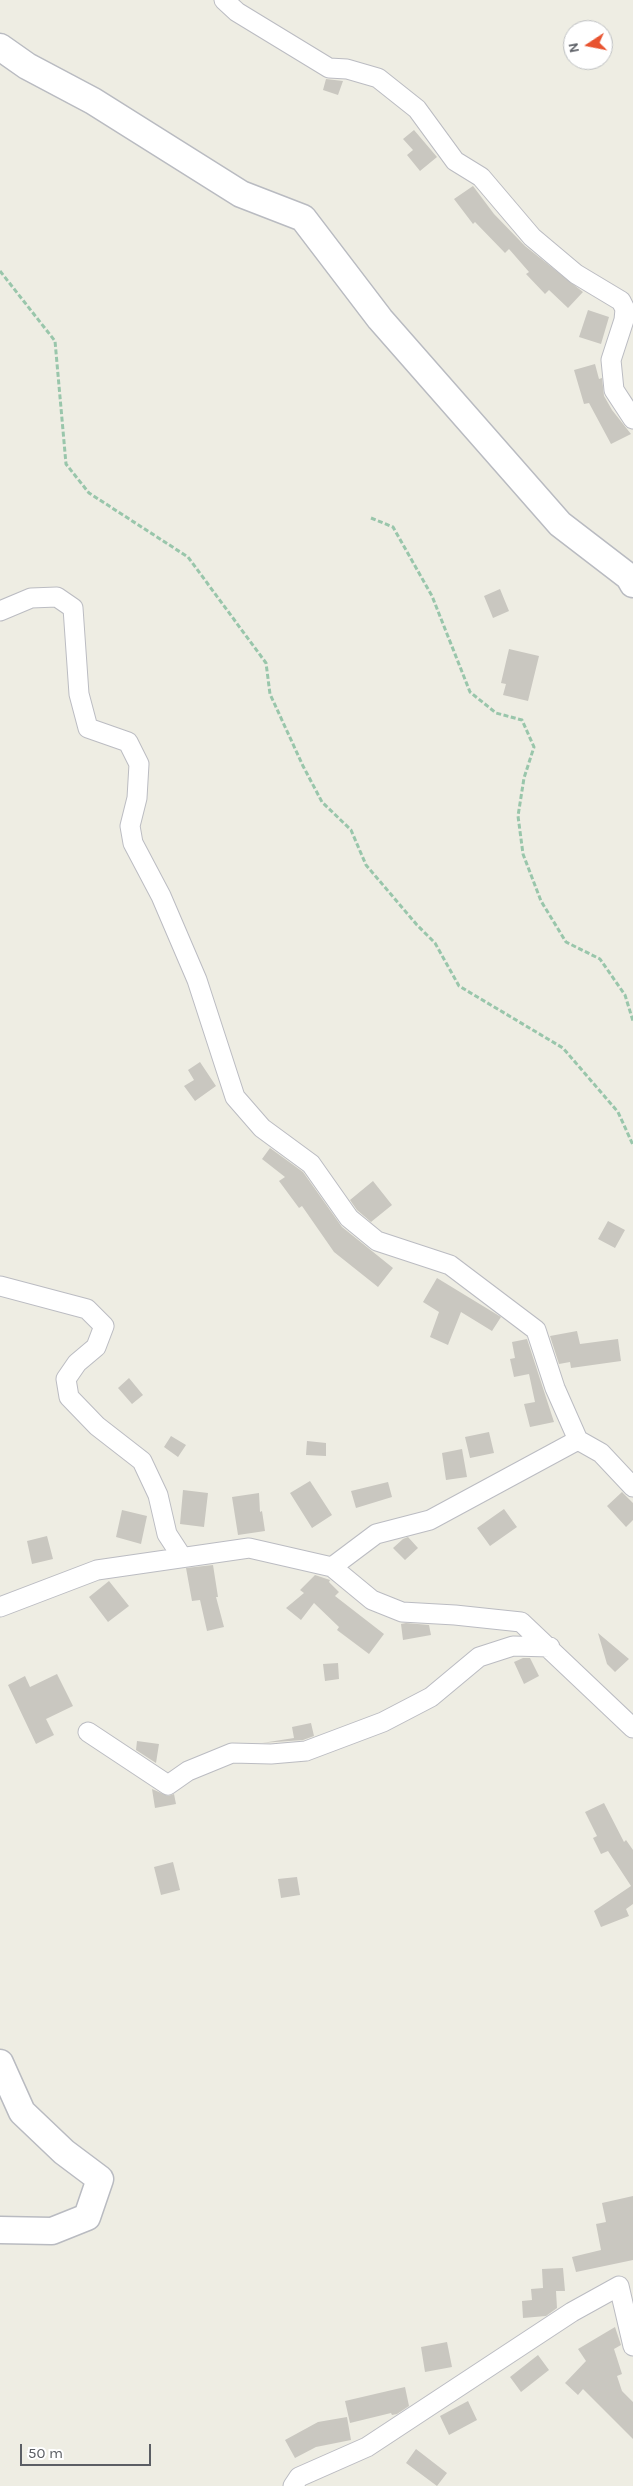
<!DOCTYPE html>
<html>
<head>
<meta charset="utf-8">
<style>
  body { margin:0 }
  #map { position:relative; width:633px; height:2486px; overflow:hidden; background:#eeede3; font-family:Karla,sans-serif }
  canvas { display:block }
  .north { position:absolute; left:563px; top:20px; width:50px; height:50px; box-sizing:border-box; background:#fff; border:1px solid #bdbfc1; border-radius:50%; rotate:259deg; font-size:14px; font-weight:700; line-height:20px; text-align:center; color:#5b5e64 }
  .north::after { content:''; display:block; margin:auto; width:18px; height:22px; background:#e8532f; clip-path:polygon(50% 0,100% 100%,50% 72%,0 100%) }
  .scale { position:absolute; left:20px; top:2444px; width:131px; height:22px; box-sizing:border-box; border:2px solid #5b5e64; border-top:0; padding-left:6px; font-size:15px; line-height:18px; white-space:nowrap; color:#5b5e64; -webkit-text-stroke:4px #fff; paint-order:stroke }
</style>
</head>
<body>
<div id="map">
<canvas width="633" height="2486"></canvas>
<div class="north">N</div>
<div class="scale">50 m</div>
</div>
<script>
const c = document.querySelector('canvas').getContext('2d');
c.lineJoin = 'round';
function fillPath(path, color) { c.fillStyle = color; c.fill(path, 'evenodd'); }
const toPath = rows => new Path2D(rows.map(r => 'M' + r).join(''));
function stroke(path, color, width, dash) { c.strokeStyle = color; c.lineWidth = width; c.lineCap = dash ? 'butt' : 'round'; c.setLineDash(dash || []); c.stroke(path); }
fillPath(toPath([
  [326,79,343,81,338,95,323,90],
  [414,130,437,157,420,171,407,155,413,150,403,139],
  [473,186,494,214,525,246,583,292,568,308,549,290,545,294,526,274,529,272,509,249,505,253,475,222,473,224,454,199],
  [588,310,609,317,601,344,579,337],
  [595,364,599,379,602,378,604,396,612,410,631,434,611,444,589,403,584,404,574,370],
  [500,589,509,611,493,618,484,596],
  [509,649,539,656,528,701,503,695,506,684,501,683],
  [200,1062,216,1086,195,1101,184,1086,194,1080,188,1070],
  [270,1148,303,1172,342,1227,393,1268,378,1287,334,1252,302,1206,299,1208,279,1181,285,1177,262,1159],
  [373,1181,392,1205,371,1222,357,1210,350,1200],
  [608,1221,625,1230,615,1248,598,1239],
  [437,1278,501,1317,492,1331,461,1312,448,1345,430,1337,439,1312,423,1302],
  [577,1331,580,1344,618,1339,621,1361,571,1368,570,1362,559,1364,550,1336],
  [527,1339,554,1422,530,1427,524,1404,535,1402,529,1374,514,1377,510,1359,515,1358,512,1342],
  [129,1378,143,1395,132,1404,118,1388],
  [489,1432,494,1453,470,1458,465,1437],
  [171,1436,186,1445,178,1457,164,1447],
  [307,1441,326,1443,326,1456,306,1455],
  [462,1449,467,1477,446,1480,442,1453],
  [310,1481,332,1515,312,1528,290,1493],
  [388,1482,392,1497,356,1508,351,1491],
  [183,1490,208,1493,204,1527,180,1524],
  [622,1492,633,1503,633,1520,626,1527,607,1506],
  [259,1493,260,1512,262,1511,265,1531,238,1535,232,1497],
  [504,1509,517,1527,490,1546,477,1528],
  [122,1510,147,1516,141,1544,116,1537],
  [47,1536,53,1559,32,1564,27,1541],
  [408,1537,418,1548,405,1560,393,1548,403,1539],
  [213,1565,218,1597,216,1597,224,1627,207,1631,200,1600,192,1601,186,1568],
  [315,1575,330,1580,329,1582,339,1592,335,1596,384,1634,369,1654,337,1630,339,1627,314,1603,301,1620,286,1608,304,1593,300,1590],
  [109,1581,129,1606,108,1622,89,1597],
  [406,1623,429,1625,431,1635,403,1640,401,1624],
  [598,1633,629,1659,615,1672,607,1664],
  [523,1658,530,1658,539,1676,524,1684,514,1662],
  [338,1663,339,1679,325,1681,323,1664],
  [57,1674,73,1706,46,1719,54,1735,36,1744,8,1685,25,1676,30,1687],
  [311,1723,314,1736,303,1740,262,1743,294,1738,292,1727],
  [137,1741,159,1744,156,1763,136,1750],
  [152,1789,168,1796,174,1794,176,1804,155,1808],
  [604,1803,624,1842,626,1840,633,1850,633,1904,626,1909,629,1916,601,1927,594,1911,631,1886,608,1851,601,1854,593,1838,597,1836,585,1812],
  [173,1862,180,1890,161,1895,154,1867],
  [297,1877,300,1895,281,1898,278,1879],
  [633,2196,633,2260,576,2272,572,2257,601,2250,596,2224,606,2222,602,2203],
  [563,2268,565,2291,556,2291,557,2308,546,2316,523,2318,522,2301,532,2300,531,2289,543,2288,542,2269],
  [615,2327,621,2345,614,2349,622,2374,617,2376,622,2391,633,2402,633,2439,583,2389,578,2395,565,2383,586,2361,578,2349],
  [447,2342,452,2367,425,2372,421,2347],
  [538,2355,549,2370,521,2392,510,2377],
  [405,2387,409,2406,397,2414,392,2415,391,2413,350,2423,345,2401],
  [468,2401,477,2420,449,2435,440,2416],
  [347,2417,351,2440,316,2447,295,2458,285,2440,318,2422],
  [416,2449,447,2473,437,2486,406,2463]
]), '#c9c7c0');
const street = toPath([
  [224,0,237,12,329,68,347,69,378,78,417,109,455,161,481,177,532,237,576,274,621,301,625,309,624,320,611,360,614,390,633,419],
  [0,611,31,598,57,597,73,608,79,694,88,728,128,742,139,764,137,798,130,826,133,843,161,896,197,980,235,1097,262,1128,311,1164,349,1218,377,1241,450,1265,536,1330,555,1388,578,1440,601,1453,633,1487],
  [0,1286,87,1309,104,1326,96,1347,77,1363,66,1379,69,1397,97,1426,142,1461,158,1495,167,1534,182,1557],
  [332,1567,376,1534,430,1520,578,1440],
  [0,1607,97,1570,249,1548,332,1567,372,1600,402,1612,455,1615,521,1622,633,1728],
  [88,1732,168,1785,188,1771,232,1753,271,1754,306,1751,383,1722,431,1697,479,1657,513,1646,550,1647],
  [293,2486,299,2477,367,2447,572,2312,619,2286,633,2346]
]);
const secondary = toPath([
  [0,47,27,66,93,101,241,194,303,218,380,319,560,524,629,577,633,584],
  [0,2063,22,2112,64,2152,100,2179,87,2217,52,2231,0,2230]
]);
stroke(street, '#bbbcc2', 21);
stroke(secondary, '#b9bbc1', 29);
stroke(toPath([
  [0,271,55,341,66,464,89,493,188,557,266,663,270,694,303,766,322,802,351,830,366,865,417,925,435,943,459,986,563,1048,618,1112,633,1145],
  [371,518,393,527,432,596,470,692,496,713,522,720,534,747,524,778,518,816,523,854,541,901,566,942,600,959,625,995,633,1021]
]), '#99c6ab', 3, [5, 2.5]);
stroke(street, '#fff', 19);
stroke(secondary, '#fff', 26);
</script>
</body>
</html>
